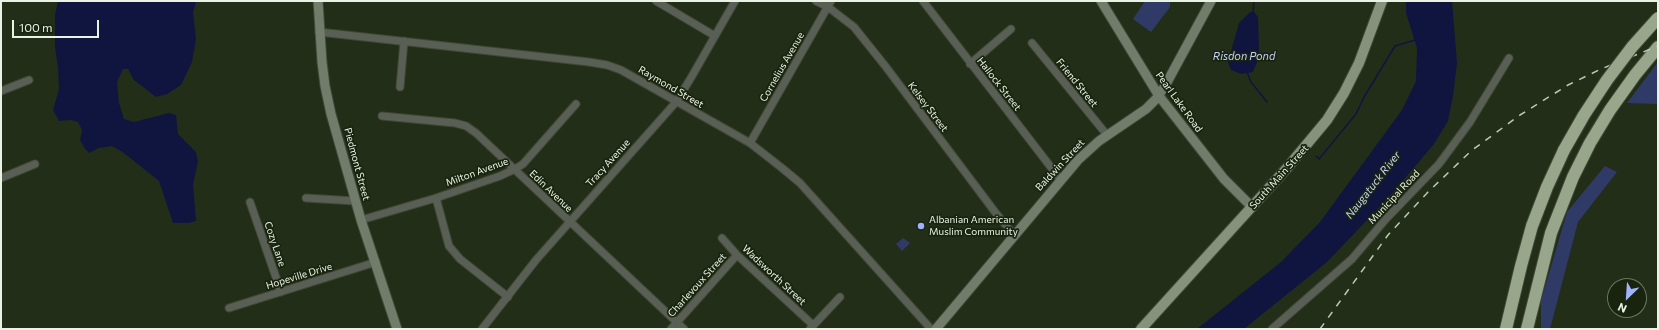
<!DOCTYPE html>
<html>
<head>
<meta charset="utf-8">
<style>
  body { margin:0 }
  #map { position:relative; width:1659px; height:330px; overflow:hidden; background:#232e18; font-family:Commissioner,sans-serif }
  canvas { display:block }
  .frame { position:absolute; inset:0; border:2px solid #eaf2e4; pointer-events:none }
  .north { position:absolute; left:1607px; top:278px; width:40px; height:40px; box-sizing:border-box; background:#19240f; border:1px solid #6d7664; border-radius:50%; rotate:205deg; font-size:11px; font-weight:700; line-height:16px; text-align:center; color:#eaf2e4 }
  .north::after { content:''; display:block; margin:auto; width:14px; height:18px; background:#9fb3fd; clip-path:polygon(50% 0,100% 100%,50% 72%,0 100%) }
  .scale { position:absolute; left:12px; top:20px; width:87px; height:18px; box-sizing:border-box; border:2px solid #eaf2e4; border-top:0; padding-left:5px; font-size:12px; line-height:14px; white-space:nowrap; color:#eaf2e4; -webkit-text-stroke:3px #19240f; paint-order:stroke }
</style>
</head>
<body>
<div id="map">
<canvas width="1659" height="330"></canvas>
<div class="frame"></div>
<div class="north">N</div>
<div class="scale">100 m</div>
</div>
<script>
const c = document.querySelector('canvas').getContext('2d');
c.lineJoin = 'round';
function fillPath(path, color) { c.fillStyle = color; c.fill(path, 'evenodd'); }
const toPath = rows => new Path2D(rows.map(r => 'M' + r).join(''));
function stroke(path, color, width, dash) { c.strokeStyle = color; c.lineWidth = width; c.lineCap = dash ? 'butt' : 'round'; c.setLineDash(dash || []); c.stroke(path); }
function drawText(font, color, halo, rows, align = 'center') {
  c.font = font + ' Commissioner,sans-serif'; c.lineWidth = 3.5; c.setLineDash([]); c.textBaseline = 'middle'; c.strokeStyle = halo; c.fillStyle = color; for (const [text, x, y, turn = 0] of rows) {
    c.save(); c.translate(x, y); c.rotate((+turn || 0) * Math.PI / 180); c.textAlign = isNaN(turn) ? turn : align; if (halo) c.strokeText(text, 0, 0); c.fillText(text, 0, 0); c.restore();
  }
}
fillPath(toPath([
  [1145,1,1170,1,1170,7,1151,32,1133,19],
  [1658,62,1658,104,1627,103],
  [1605,166,1617,172,1578,222,1550,329,1541,329,1541,301,1567,212],
  [903,238,910,243,902,251,896,244]
]), '#303a66');
fillPath(toPath([
  [58,1,196,1,193,13,196,39,192,62,181,85,167,94,156,97,134,80,128,69,123,69,117,82,119,103,124,119,134,122,169,113,176,115,178,134,196,152,198,162,193,184,196,221,188,223,173,223,159,181,124,153,112,146,99,148,89,153,85,149,80,140,82,130,78,122,71,120,59,121,53,110,59,89,58,68,55,47,55,15],
  [1406,1,1452,1,1457,63,1453,96,1448,121,1434,144,1389,197,1327,262,1244,329,1197,329,1281,262,1320,222,1402,110,1416,81,1417,48,1406,13],
  [1250,12,1254,12,1258,17,1259,49,1258,60,1253,72,1241,74,1231,70,1228,62,1239,23]
]), '#10153f');
stroke(toPath([
  [1253,13,1254,1],
  [1247,72,1251,82,1267,102],
  [1316,156,1319,159,1356,114,1364,97,1395,46,1415,40]
]), '#10153f', 1.5);
const street = toPath([
  [656,1,715,36],
  [816,1,828,7,854,27,886,67,995,212,1014,235],
  [923,1,1060,179],
  [319,32,589,62,607,65,621,70,750,143,782,168,800,183,931,329],
  [1032,43,1107,135],
  [970,64,1011,29],
  [400,87,404,41],
  [1,91,29,80],
  [382,116,455,123,466,126,476,133,684,329],
  [750,143,831,1],
  [1,178,35,164],
  [306,198,355,201],
  [436,198,449,246,460,259,508,297],
  [250,202,281,292],
  [361,220,436,198,500,176,515,169,523,164,576,104],
  [722,238,737,255,813,325],
  [229,308,376,262],
  [482,329,536,260,677,101,692,76,735,1],
  [671,329,737,255],
  [810,329,840,297],
  [1272,329,1352,259,1385,220,1439,164,1470,122,1509,58]
]);
const secondary = toPath([
  [318,1,322,62,325,86,331,114,361,220,397,329],
  [1101,1,1159,96,1224,179,1252,207],
  [936,329,1078,160,1099,141,1146,109,1156,99,1165,86,1211,1]
]);
const primary = toPath([
  [1141,329,1287,168,1327,120,1344,93,1359,63,1382,1]
]);
const highway = toPath([
  [1506,329,1521,266,1532,226,1547,187,1564,150],
  [1527,329,1551,233,1573,177,1590,143,1610,110,1635,75,1658,47]
]);
stroke(street, '#3f4935', 9);
stroke(secondary, '#3f4935', 11);
stroke(primary, '#3f4935', 12);
stroke(highway, '#3f4935', 14);
stroke(street, '#595f54', 7);
stroke(secondary, '#727c6b', 9);
stroke(primary, '#86927c', 10);
stroke(highway, '#98a78c', 12);
stroke(toPath([
  [1320,329,1388,235,1428,192,1471,151,1520,115,1568,85,1601,69,1658,46]
]), '#bfc8b8', 1.5, [7, 7]);
const highwayBridge = toPath([
  [1564,150,1584,115,1607,80,1632,47,1658,18]
]);
stroke(highwayBridge, '#3f4935', 14, []);
stroke(highwayBridge, '#98a78c', 12);
for (const [x, y, r, color] of [
  [921,226,4,"#9fb3fd"]
]) { const dot = new Path2D(); dot.arc(x, y, r, 0, 2 * Math.PI); c.fillStyle = color; c.fill(dot); stroke(dot, '#19240f', 1.5); }
drawText('10px', '#eaf2e4', '#19240f', [
  ["Cornelius Avenue",782,67,-60],
  ["Friend Street",1077,83,51],
  ["Hallock Street",999,84,52],
  ["Raymond Street",671,87,30],
  ["Pearl Lake Road",1179,102,54],
  ["Kelsey Street",928,107,53],
  ["Tracy Avenue",608,163,-48],
  ["Piedmont Street",357,164,75],
  ["Baldwin Street",1060,165,-47],
  ["Milton Avenue",477,172,-20],
  ["South Main Street",1279,177,-48],
  ["Edin Avenue",551,191,44],
  ["Municipal Road",1394,197,-47],
  ["Cozy Lane",275,244,71],
  ["Wadsworth Street",774,275,43],
  ["Hopeville Drive",299,276,-17],
  ["Charlevoux Street",697,285,-48]
]);
drawText('10px', '#eaf2e4', '#19240f', [
  ["Albanian American",929,220],
  ["Muslim Community",929,232]
], 'left');
drawText('italic 11px', '#c4d1ff', '#19240f', [
  ["Risdon Pond",1244,56],
  ["Naugatuck River",1373,185,-52]
]);
</script>
</body>
</html>
